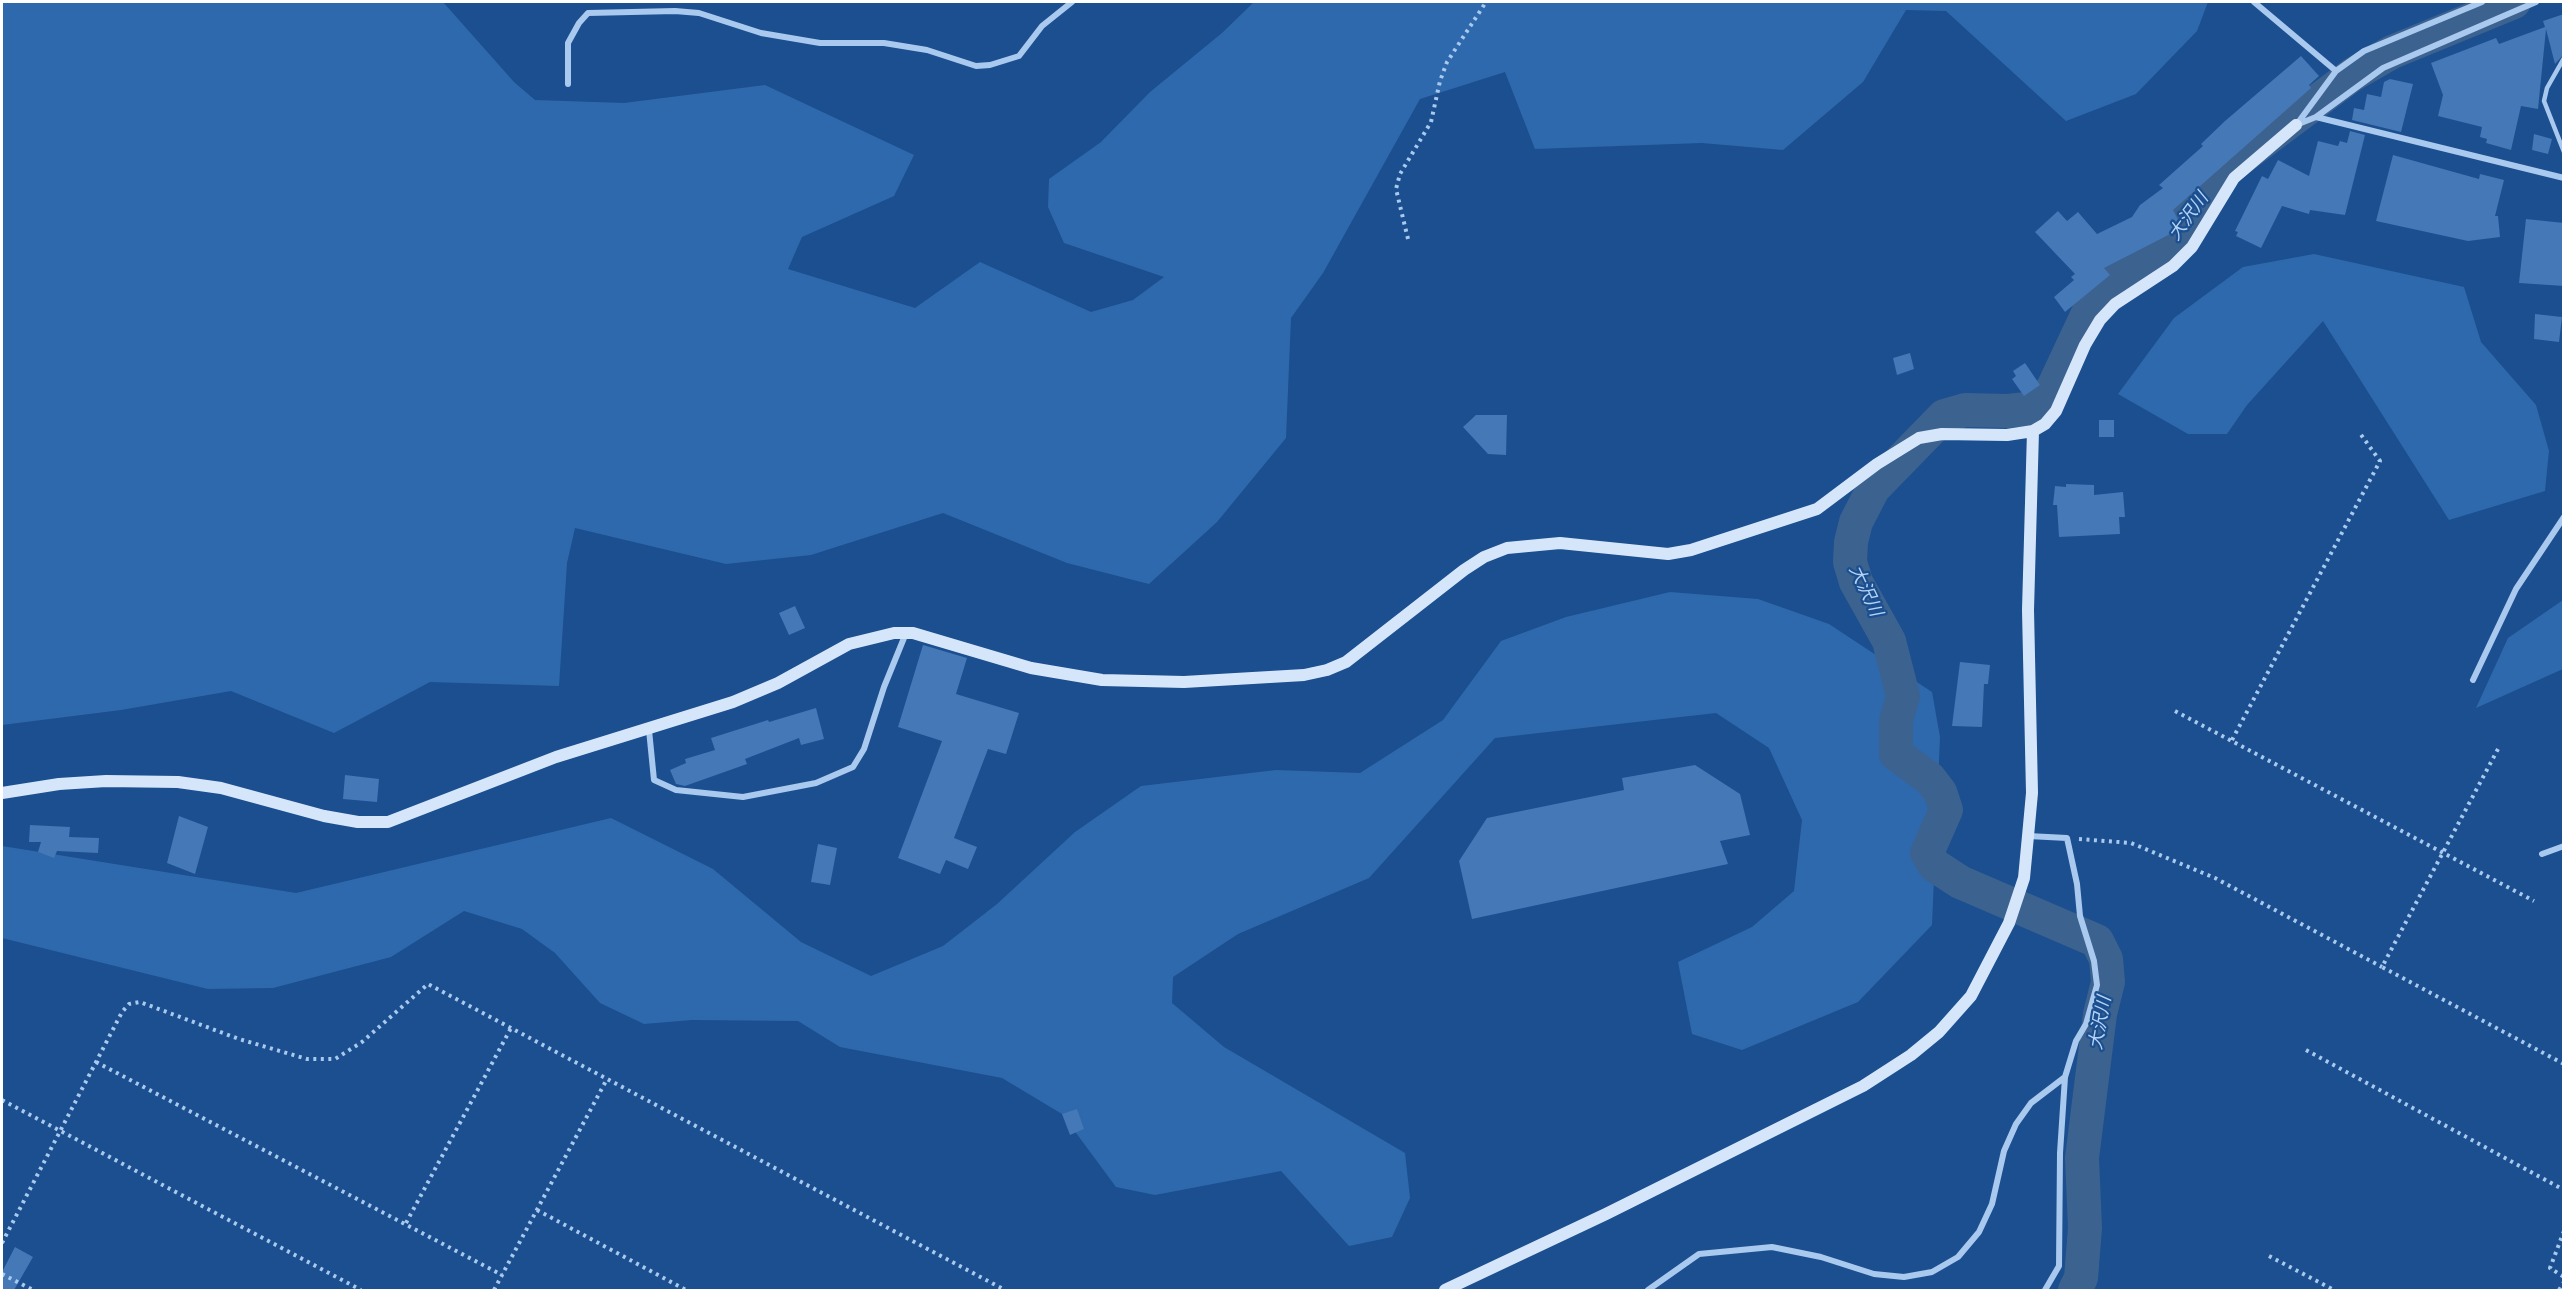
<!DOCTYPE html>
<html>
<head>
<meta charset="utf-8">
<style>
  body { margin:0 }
  #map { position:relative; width:2565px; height:1292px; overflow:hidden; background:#1b4f8f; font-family:"Varela Round",sans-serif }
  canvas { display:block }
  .frame { position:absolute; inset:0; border:3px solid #fff; pointer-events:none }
</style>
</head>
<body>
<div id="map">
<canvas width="2565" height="1292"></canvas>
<div class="frame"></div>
</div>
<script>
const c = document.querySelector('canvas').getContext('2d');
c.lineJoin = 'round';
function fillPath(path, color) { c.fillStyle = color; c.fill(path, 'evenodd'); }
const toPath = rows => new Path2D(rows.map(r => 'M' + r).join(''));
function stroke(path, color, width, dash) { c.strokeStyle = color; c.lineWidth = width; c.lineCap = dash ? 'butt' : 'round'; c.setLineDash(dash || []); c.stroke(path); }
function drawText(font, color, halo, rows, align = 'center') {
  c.font = font + ' "Varela Round","Noto Sans JP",sans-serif'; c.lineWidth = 4.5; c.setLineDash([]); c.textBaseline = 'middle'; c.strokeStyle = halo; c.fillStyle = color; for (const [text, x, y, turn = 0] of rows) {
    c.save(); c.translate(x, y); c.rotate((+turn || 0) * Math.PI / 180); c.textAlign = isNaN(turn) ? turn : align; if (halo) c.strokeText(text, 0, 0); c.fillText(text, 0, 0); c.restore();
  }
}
fillPath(toPath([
  [2,2,443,2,514,82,535,100,624,103,765,85,914,155,894,196,802,237,788,269,915,308,980,262,1091,312,1133,300,1164,277,1064,243,1048,207,1049,179,1101,142,1150,92,1222,33,1254,2,2208,2,2197,31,2136,94,2066,121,1946,11,1906,10,1863,82,1783,150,1702,143,1535,149,1505,72,1420,99,1323,273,1291,318,1286,438,1217,522,1149,584,1067,563,943,513,811,555,726,564,575,528,567,563,559,686,430,682,334,733,231,691,121,710,2,725],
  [2314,254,2464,287,2481,342,2536,405,2549,451,2545,491,2449,520,2323,321,2247,405,2227,434,2188,434,2118,394,2174,318,2243,267],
  [1670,592,1758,599,1829,624,1932,692,1940,737,1932,925,1858,1002,1742,1050,1692,1034,1678,962,1752,927,1794,891,1802,820,1769,748,1716,713,1495,738,1369,878,1238,934,1173,977,1172,1003,1224,1047,1405,1153,1410,1198,1392,1237,1349,1246,1281,1171,1155,1195,1116,1187,1062,1114,1002,1078,840,1047,798,1021,692,1020,644,1024,600,1003,555,953,522,929,464,911,391,957,273,988,208,989,2,938,2,846,296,893,611,818,713,869,801,942,871,976,943,946,997,904,1075,832,1141,786,1276,770,1360,773,1443,720,1501,641,1566,617],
  [2563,600,2563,669,2476,708,2508,638]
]), '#2e69ad');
stroke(toPath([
  [2075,1290,2081,1278,2085,1228,2082,1158,2100,1014,2108,982,2106,959,2097,941,1960,882,1934,865,1927,853,1946,810,1940,792,1930,779,1896,754,1896,721,1903,696,1889,641,1856,582,1850,562,1851,542,1856,522,1873,489,1944,416,1965,410,2008,411,2036,408,2053,388,2097,294,2113,277,2153,259,2175,240,2198,199,2213,180,2237,161,2352,75,2392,52,2514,2]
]), '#3c6290', 34);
fillPath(toPath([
  [2564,14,2564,54,2555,64,2546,29,2538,109,2521,106,2511,150,2486,143,2487,139,2480,137,2482,127,2438,116,2443,95,2431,63,2496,38,2499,44,2545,27,2543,21],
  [2301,56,2319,76,2309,85,2311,88,2173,210,2182,228,2104,268,2110,275,2065,312,2054,297,2074,280,2071,277,2075,274,2035,232,2058,211,2067,221,2078,212,2097,234,2132,217,2140,205,2163,188,2159,185,2203,146,2201,144,2225,121],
  [2390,79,2413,84,2401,132,2352,120,2354,108,2364,110,2367,94,2381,97,2384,82],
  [2350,131,2365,135,2345,215,2310,210,2309,214,2282,206,2261,248,2236,236,2238,232,2235,231,2262,176,2268,179,2278,160,2309,176,2318,141,2338,146,2340,141,2347,143],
  [2534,134,2552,139,2548,154,2532,150],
  [2393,155,2479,179,2480,174,2504,180,2495,216,2498,216,2500,237,2468,241,2376,221],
  [2526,219,2564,223,2564,286,2519,283],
  [2535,314,2562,317,2559,342,2534,339],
  [1910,353,1914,369,1897,375,1893,358],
  [2025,363,2040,385,2024,396,2012,379,2016,376,2013,371],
  [1476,415,1507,415,1506,455,1488,454,1463,427],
  [2099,420,2114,420,2114,437,2099,437],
  [2066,484,2094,485,2094,495,2123,492,2125,517,2119,517,2120,534,2059,537,2057,505,2053,505,2055,486,2066,487],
  [795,606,805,628,789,635,779,613],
  [923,645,967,658,956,694,1019,713,1006,754,988,749,954,838,977,847,968,869,946,860,940,874,898,858,942,741,898,727],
  [1960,662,1990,665,1988,684,1984,684,1982,727,1952,726],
  [816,708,824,739,801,745,799,738,745,759,747,764,685,786,676,784,670,770,686,763,685,759,715,750,711,738,768,720,769,722],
  [1695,765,1740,794,1750,835,1720,841,1728,864,1472,919,1459,861,1487,818,1624,790,1622,778],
  [345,775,379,779,377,802,343,799],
  [179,816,208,827,195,874,167,863],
  [30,825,70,827,69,837,99,838,98,853,57,851,54,858,38,852,41,842,29,842],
  [818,844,837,848,830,885,811,882],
  [1077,1109,1084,1129,1070,1135,1062,1114],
  [15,1247,33,1257,14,1290,2,1290,2,1272]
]), '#4478b7');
stroke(toPath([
  [1408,239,1396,189,1400,174,1431,122,1440,81,1447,62,1486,2],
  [2175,711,2534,901],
  [2232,740,2380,461,2359,432],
  [2498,749,2382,967,2564,1064],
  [2079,839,2131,843,2215,878,2382,967],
  [2306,1050,2564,1190],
  [96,1062,502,1275],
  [2,1100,361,1290],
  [537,1210,686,1290],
  [406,1223,511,1028],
  [2564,1231,2550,1268,2564,1277],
  [2,1243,122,1012,129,1004,140,1002,239,1039,307,1059,335,1059,362,1042,428,984,1005,1290],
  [2269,1256,2334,1290],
  [2,1274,33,1290],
  [494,1290,607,1079],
  [2559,1290,2564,1282]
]), '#a9c9ee', 4, [3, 4.5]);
stroke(toPath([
  [2564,58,2547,88,2544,101,2564,152]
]), '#a9c9ee', 4.5);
stroke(toPath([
  [2254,2,2336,71],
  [568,84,568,43,579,23,588,13,675,11,699,13,761,33,820,43,884,43,927,50,976,66,990,65,1019,56,1042,26,1072,2],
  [2316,117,2564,178],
  [2297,124,2336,71,2364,51,2482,2],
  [2296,125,2316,117,2383,68,2536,2],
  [2473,680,2516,589,2564,517],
  [649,730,654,780,676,790,743,797,816,783,853,767,864,749,884,687,906,633],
  [2028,836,2067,838,2077,884,2080,916,2094,961,2097,985,2086,1024,2076,1041,2065,1077,2060,1153,2059,1266,2045,1290],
  [2542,854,2564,846],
  [1648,1290,1699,1254,1772,1247,1821,1257,1874,1274,1904,1277,1932,1272,1958,1257,1979,1232,1992,1204,2004,1151,2016,1124,2031,1103,2065,1077]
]), '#a9c9ee', 6);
stroke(toPath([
  [2,793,59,784,106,781,178,782,221,788,324,816,358,822,388,822,556,757,733,702,778,683,849,644,894,633,913,633,1031,668,1102,680,1184,682,1304,675,1327,670,1346,662,1464,570,1484,557,1507,548,1560,543,1668,554,1691,550,1817,509,1877,464,1919,438,1942,434,2007,435,2033,431,2045,424,2056,411,2085,345,2100,320,2115,304,2173,266,2192,247,2234,178,2296,125],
  [1445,1290,1606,1214,1863,1086,1911,1055,1939,1032,1971,996,2009,923,2024,878,2028,836,2032,793,2028,610,2033,431]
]), '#d6e6fa', 12);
drawText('italic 18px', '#b5d3f5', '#1b4f8f', [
  ["大沢川",2189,217,-54],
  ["大沢川",1865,591,65],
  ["大沢川",2101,1023,-80]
]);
</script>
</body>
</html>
